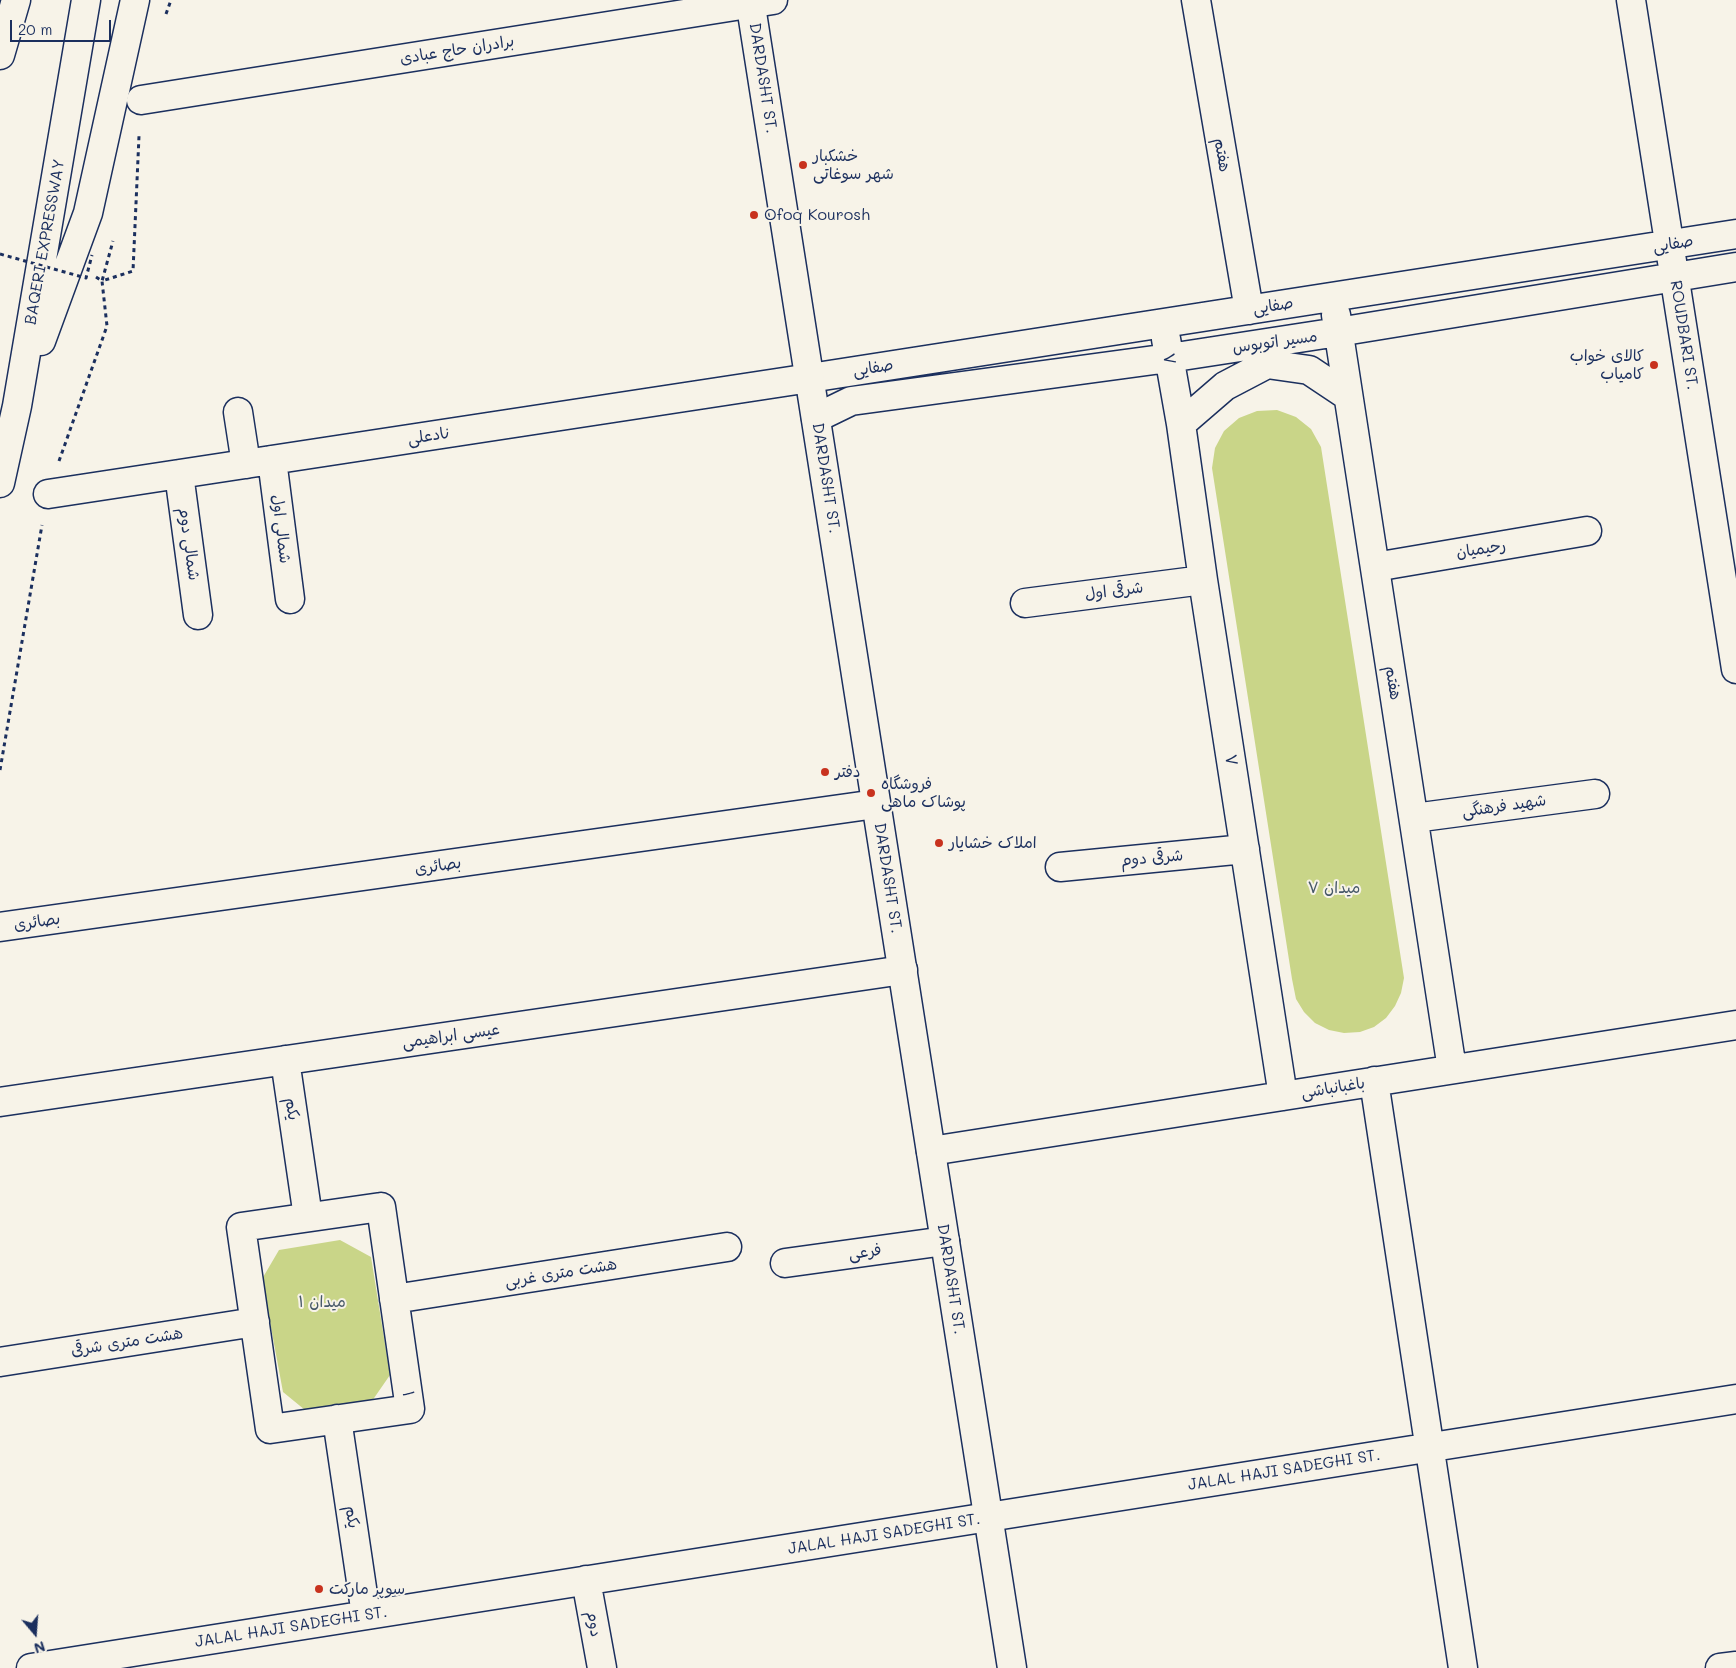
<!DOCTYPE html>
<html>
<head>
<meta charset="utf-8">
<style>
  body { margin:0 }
  #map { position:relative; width:1736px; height:1668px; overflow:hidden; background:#f7f3e8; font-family:Mali,sans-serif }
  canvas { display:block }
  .north { position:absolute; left:10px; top:1608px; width:50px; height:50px; -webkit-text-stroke:4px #f7f3e8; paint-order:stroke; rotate:162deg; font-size:14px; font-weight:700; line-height:20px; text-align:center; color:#1b2f5e }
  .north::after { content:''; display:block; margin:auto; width:18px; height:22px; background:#1b2f5e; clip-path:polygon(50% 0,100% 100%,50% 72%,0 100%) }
  .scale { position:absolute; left:10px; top:20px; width:101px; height:22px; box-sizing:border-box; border:2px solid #1b2f5e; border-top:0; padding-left:6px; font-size:15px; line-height:18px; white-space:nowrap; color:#1b2f5e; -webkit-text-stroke:4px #f7f3e8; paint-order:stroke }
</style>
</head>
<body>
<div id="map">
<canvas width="1736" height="1668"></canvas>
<div class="north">N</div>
<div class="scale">20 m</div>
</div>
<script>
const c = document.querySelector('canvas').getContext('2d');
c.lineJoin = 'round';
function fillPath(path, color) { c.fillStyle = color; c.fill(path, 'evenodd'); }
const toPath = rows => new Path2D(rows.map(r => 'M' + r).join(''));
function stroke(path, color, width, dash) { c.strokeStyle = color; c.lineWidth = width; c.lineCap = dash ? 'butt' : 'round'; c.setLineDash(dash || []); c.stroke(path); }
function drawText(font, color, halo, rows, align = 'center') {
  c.font = font + ' Mali,"Playpen Sans Arabic",sans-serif'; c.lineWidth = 4; c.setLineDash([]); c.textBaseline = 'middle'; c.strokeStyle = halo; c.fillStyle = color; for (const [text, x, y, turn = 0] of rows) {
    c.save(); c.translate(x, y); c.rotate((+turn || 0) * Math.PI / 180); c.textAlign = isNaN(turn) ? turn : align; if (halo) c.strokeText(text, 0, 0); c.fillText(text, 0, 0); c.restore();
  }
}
fillPath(toPath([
  [1277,410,1296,417,1311,429,1321,447,1404,978,1401,993,1395,1006,1386,1018,1374,1027,1360,1032,1344,1033,1329,1030,1315,1023,1304,1012,1296,999,1292,979,1212,468,1215,448,1224,431,1239,418,1257,411],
  [340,1240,371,1257,390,1375,372,1401,305,1410,283,1392,262,1279,279,1250]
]), '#c9d588');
const minor = toPath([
  [1196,0,1249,310],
  [1631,0,1736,669],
  [141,100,773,0],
  [1336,315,1452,1069],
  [1166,339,1181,424],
  [238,412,246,464],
  [816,418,851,401,1169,358,1338,332,1736,267],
  [272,460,290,599],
  [179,474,198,615],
  [48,494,810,378,1736,234],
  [1375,567,1587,531],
  [1025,603,1203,580],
  [1414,818,1595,794],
  [1060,867,1245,849],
  [0,927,876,804],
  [285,1060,308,1217],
  [1374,1081,1463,1668],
  [1283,1096,1203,580,1181,424,1225,386,1267,364,1309,370,1348,396],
  [0,1102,903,970],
  [931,1151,1736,1025],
  [381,1207,410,1409,270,1429,241,1227,381,1207],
  [785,1263,945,1241],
  [394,1299,727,1247],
  [0,1362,255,1322],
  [337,1419,366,1615],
  [586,1580,602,1668],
  [31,1668,1736,1399],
  [1720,1668,1736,1666]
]);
const major = toPath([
  [750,0,1012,1668]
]);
const highway = toPath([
  [0,55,16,0],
  [41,341,88,213,135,0],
  [0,483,17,406,86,0]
]);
stroke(minor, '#1b2f5e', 31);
stroke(major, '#1b2f5e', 31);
stroke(highway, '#1b2f5e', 31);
stroke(toPath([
  [166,14,171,0],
  [96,277,102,281,113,241],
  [59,461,107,326,102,281,133,271,139,136],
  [0,770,42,525]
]), '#1b2f5e', 3, [4, 4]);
stroke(minor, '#f7f3e8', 28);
stroke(major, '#f7f3e8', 28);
stroke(highway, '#f7f3e8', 28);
stroke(toPath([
  [0,254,86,278,92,255]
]), '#1b2f5e', 3, [4, 4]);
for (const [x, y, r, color] of [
  [803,165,5,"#c8321e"],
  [754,215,5,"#c8321e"],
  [1654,365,5,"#c8321e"],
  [825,772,5,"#c8321e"],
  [871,793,5,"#c8321e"],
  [939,843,5,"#c8321e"],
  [319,1589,5,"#c8321e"]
]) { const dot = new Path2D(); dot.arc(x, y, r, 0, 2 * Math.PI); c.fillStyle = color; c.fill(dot); stroke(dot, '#f7f3e8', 2); }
drawText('16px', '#1b2f5e', '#f7f3e8', [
  ["برادران حاج عبادی",457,50,-9],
  ["DARDASHT ST.",763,78,81],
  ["هفتم",1222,155,80],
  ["BAQERI EXPRESSWAY",45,242,-80],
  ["صفایی",1673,244,-9],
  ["صفایی",1273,306,-9],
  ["ROUDBARI ST.",1684,335,81],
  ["مسیر اتوبوس",1275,342,-8],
  ["۷",1169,359,80],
  ["صفایی",873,368,-9],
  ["نادعلی",429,436,-9],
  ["DARDASHT ST.",826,478,81],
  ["شمالی اول",281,529,83],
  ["شمالی دوم",189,544,82],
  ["رحیمیان",1481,549,-9],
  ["شرقی اول",1114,591,-7],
  ["هفتم",1393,683,81],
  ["۷",1231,760,81],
  ["شهید فرهنگی",1504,806,-8],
  ["شرقی دوم",1152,858,-5],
  ["بصائری",438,866,-8],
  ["DARDASHT ST.",888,878,81],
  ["بصائری",37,922,-8],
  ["عیسی ابراهیمی",451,1036,-8],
  ["باغبانباشی",1333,1088,-9],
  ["یکم",292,1109,82],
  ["فرعی",865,1252,-8],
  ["هشت متری غربی",561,1273,-9],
  ["DARDASHT ST.",951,1279,81],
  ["هشت متری شرقی",127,1342,-9],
  ["۱",408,1394,82],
  ["JALAL HAJI SADEGHI ST.",1284,1470,-9],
  ["یکم",352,1517,82],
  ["JALAL HAJI SADEGHI ST.",884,1534,-9],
  ["دوم",594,1624,80],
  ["JALAL HAJI SADEGHI ST.",291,1627,-9]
]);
drawText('16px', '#1b2f5e', '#f7f3e8', [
  ["خشکبار",813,156],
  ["شهر سوغاتی",813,174],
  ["Ofoq Kourosh",764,215],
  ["کالای خواب",1644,356,"right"],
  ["کامیاب",1644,374,"right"],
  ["دفتر",835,772],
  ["فروشگاه",881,784],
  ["پوشاک ماهی",881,802],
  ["املاک خشایار",949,843],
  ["سوپر مارکت",329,1589]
], 'left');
drawText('16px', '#465868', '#f7f3e8', [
  ["میدان ۷",1334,888],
  ["میدان ۱",322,1302]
]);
</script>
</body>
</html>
